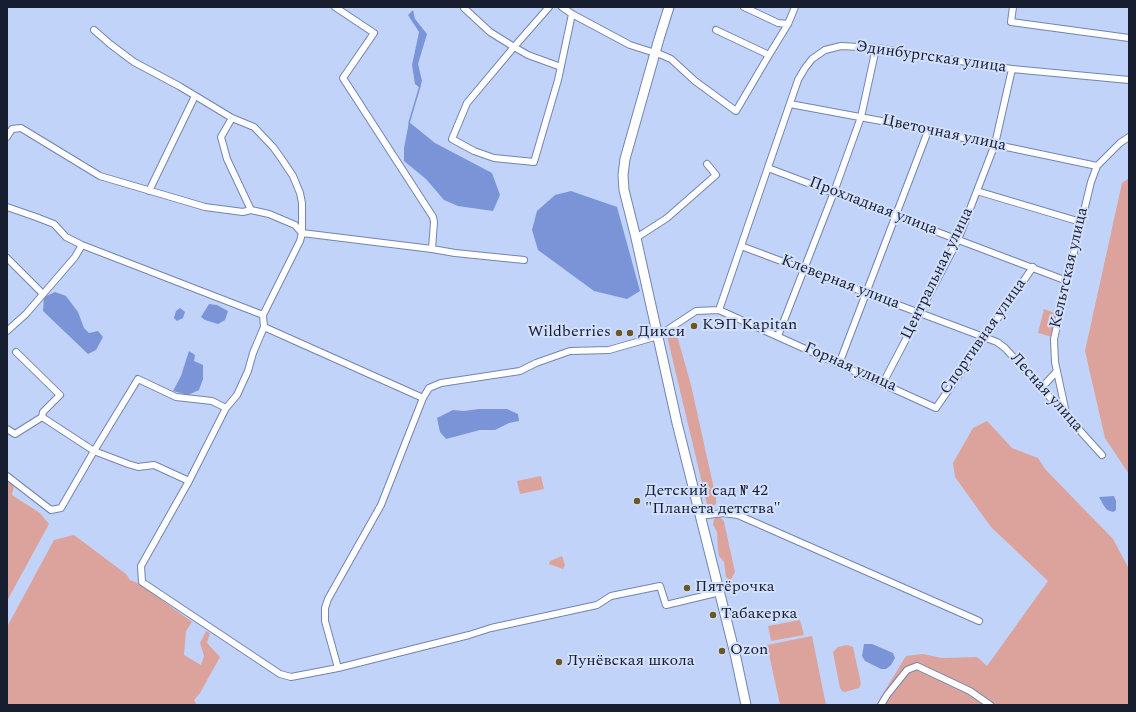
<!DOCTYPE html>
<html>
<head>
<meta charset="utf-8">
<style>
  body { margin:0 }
  #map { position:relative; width:1136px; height:712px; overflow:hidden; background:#c2d3f9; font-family:Spectral,serif }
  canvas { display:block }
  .frame { position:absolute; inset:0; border:8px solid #171e2f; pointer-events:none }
</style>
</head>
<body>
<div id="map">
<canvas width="1136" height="712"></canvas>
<div class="frame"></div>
</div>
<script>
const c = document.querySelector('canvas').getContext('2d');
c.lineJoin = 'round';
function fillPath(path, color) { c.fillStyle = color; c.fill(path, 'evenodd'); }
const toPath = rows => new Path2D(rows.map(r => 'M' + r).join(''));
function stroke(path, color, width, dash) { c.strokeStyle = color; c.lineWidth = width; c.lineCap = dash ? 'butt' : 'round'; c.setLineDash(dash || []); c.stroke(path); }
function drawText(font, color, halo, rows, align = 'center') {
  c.font = font + ' Spectral,serif'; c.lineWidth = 4; c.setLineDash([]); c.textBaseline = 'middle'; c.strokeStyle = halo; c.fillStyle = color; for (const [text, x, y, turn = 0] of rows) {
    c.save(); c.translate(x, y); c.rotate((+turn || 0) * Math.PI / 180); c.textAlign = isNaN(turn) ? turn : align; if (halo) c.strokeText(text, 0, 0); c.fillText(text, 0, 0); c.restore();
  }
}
fillPath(toPath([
  [1129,178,1129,474,1105,438,1085,351,1122,183],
  [1044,309,1057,314,1052,337,1038,333],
  [675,335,678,339,691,385,716,498,716,504,712,507,707,504,667,336],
  [987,421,1012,448,1038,458,1045,469,1113,539,1129,569,1129,705,876,705,906,656,923,654,942,658,977,657,987,666,1048,581,991,527,955,477,953,463,973,428],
  [7,476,15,481,12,495,40,513,49,524,7,601],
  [541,476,544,489,520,494,517,481],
  [719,516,723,520,724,522,735,572,731,579,728,579,726,577,724,562,719,556,718,550,717,532,713,525,714,519],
  [74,535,126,574,130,580,140,584,192,622,186,631,184,655,201,665,204,656,200,643,206,631,210,633,207,643,220,657,200,693,194,700,197,705,7,705,7,627,54,540],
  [562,556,565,565,563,569,549,564,550,561],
  [800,620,804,635,771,641,768,626],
  [812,636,826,705,780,705,767,645],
  [847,645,853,647,861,684,859,688,855,689,845,692,842,691,840,688,833,652,838,647]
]), '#dba39b');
fillPath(toPath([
  [413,10,415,19,427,34,418,64,422,81,420,88,415,84,412,65,419,32,408,15],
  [409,122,435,143,492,173,500,195,493,211,458,206,444,200,426,179,404,161,404,148],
  [571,191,617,207,640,291,627,299,594,291,538,250,532,230,537,211,555,195],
  [55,292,66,296,78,312,84,328,89,333,98,331,103,337,96,350,88,354,43,311,44,297],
  [209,304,217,305,228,311,225,320,218,324,205,320,201,317],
  [180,308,185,312,183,318,177,321,174,318,176,311],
  [189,351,195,355,194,361,203,365,203,379,199,390,188,395,173,391,181,376],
  [479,409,507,409,518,414,519,421,509,423,495,430,480,430,446,439,440,432,437,418,453,410,464,411],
  [1114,496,1116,501,1116,510,1113,512,1107,510,1104,506,1099,497],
  [864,644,872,644,893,653,895,658,891,665,886,669,881,669,865,661,862,656]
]), '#7a94d7');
stroke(toPath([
  [409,123,420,86]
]), '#7a94d7', 1.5);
const street = toPath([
  [335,7,374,33,343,78,433,217,434,222,432,249,455,253,524,260],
  [549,7,514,47,467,103,452,139,474,151,494,158,534,162,558,80,572,14],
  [562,7,572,14,630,45,655,53],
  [744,7,778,23,788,24],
  [1013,7,1011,22,1129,38],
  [464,8,490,32,514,47,528,55,561,67],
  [94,30,110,44,134,62,179,86,232,118,254,127,273,147,281,158,293,176,300,193,302,203,302,233,432,249],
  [716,30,769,55],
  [655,52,671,59,695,81,736,111,769,55,788,24,795,7],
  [790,104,892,123,1097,166],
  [232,118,221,137,227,159,251,210],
  [7,137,12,129,21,128,100,176,205,207,243,212,251,210,269,214,295,225,302,233,300,241,263,315,264,327,253,353,248,371,237,395,226,408,189,481,141,566,142,582,280,674,291,677,338,668,469,635,491,628,597,605,611,596,660,586,666,605,720,592],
  [768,168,1067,281],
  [149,191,195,96],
  [977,191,1081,222],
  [7,207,36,217,54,224,66,237,82,245,263,315],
  [636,238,667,218,716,175,707,164],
  [741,246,997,342,1005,348,1102,455],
  [7,258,43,294],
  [719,310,798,80,805,68,812,59,825,50,841,46,876,48,1012,69,1129,80],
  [264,327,423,398],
  [7,331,26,314,75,257,82,245],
  [778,336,834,192,861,117,876,48],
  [16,352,60,395,43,412,42,417],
  [839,364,928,131],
  [883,383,958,240,995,144,1012,69],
  [1040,386,1046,383,1057,371],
  [1066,413,1055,362,1054,339,1067,281,1091,182,1097,166,1120,143,1129,137],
  [7,429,15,434,42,417,94,451,128,464,138,467,154,465,189,481],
  [7,476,51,510,61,508,94,451,138,379,176,397,212,401,226,408],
  [700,516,723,513,738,515,979,621],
  [338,668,325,621,325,608,328,599,381,505,423,398,429,388,441,383,520,371,536,363,570,351,609,350,658,336,696,311,719,310,936,408,1033,267],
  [881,705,887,695,907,670,917,666,970,691,990,705]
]);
const secondary = toPath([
  [669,7,659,39,625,159,623,175,624,190,636,238,677,423,736,658,746,705]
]);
stroke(street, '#7284b1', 8);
stroke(secondary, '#7284b1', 11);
stroke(street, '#fff', 6);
stroke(secondary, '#fff', 9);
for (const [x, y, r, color] of [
  [694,326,4,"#6c5827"],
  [619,333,4,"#6c5827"],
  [630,333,4,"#6c5827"],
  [637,501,4,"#6c5827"],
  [687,588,4,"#6c5827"],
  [713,615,4,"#6c5827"],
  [722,651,4,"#6c5827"],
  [559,662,4,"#6c5827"]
]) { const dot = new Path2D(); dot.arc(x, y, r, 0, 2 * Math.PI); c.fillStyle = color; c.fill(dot); stroke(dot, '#d3e0fd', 1.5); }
drawText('16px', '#171e2f', '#d3e0fd', [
  ["Эдинбургская улица",931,58,8],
  ["Цветочная улица",944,134,12],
  ["Прохладная улица",873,207,21],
  ["Кельтская улица",1070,268,-77],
  ["Центральная улица",938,274,-64],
  ["Клеверная улица",840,283,21],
  ["Спортивная улица",984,337,-55],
  ["Горная улица",850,368,24],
  ["Лесная улица",1046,393,48]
]);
drawText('16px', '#171e2f', '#d3e0fd', [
  ["КЭП Kapitan",702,326],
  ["Wildberries",611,333,"right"],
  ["Дикси",638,333],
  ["Детский сад № 42",645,492],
  ["\"Планета детства\"",645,510],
  ["Пятёрочка",695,588],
  ["Табакерка",721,615],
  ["Ozon",730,651],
  ["Лунёвская школа",567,662]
], 'left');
</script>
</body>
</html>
